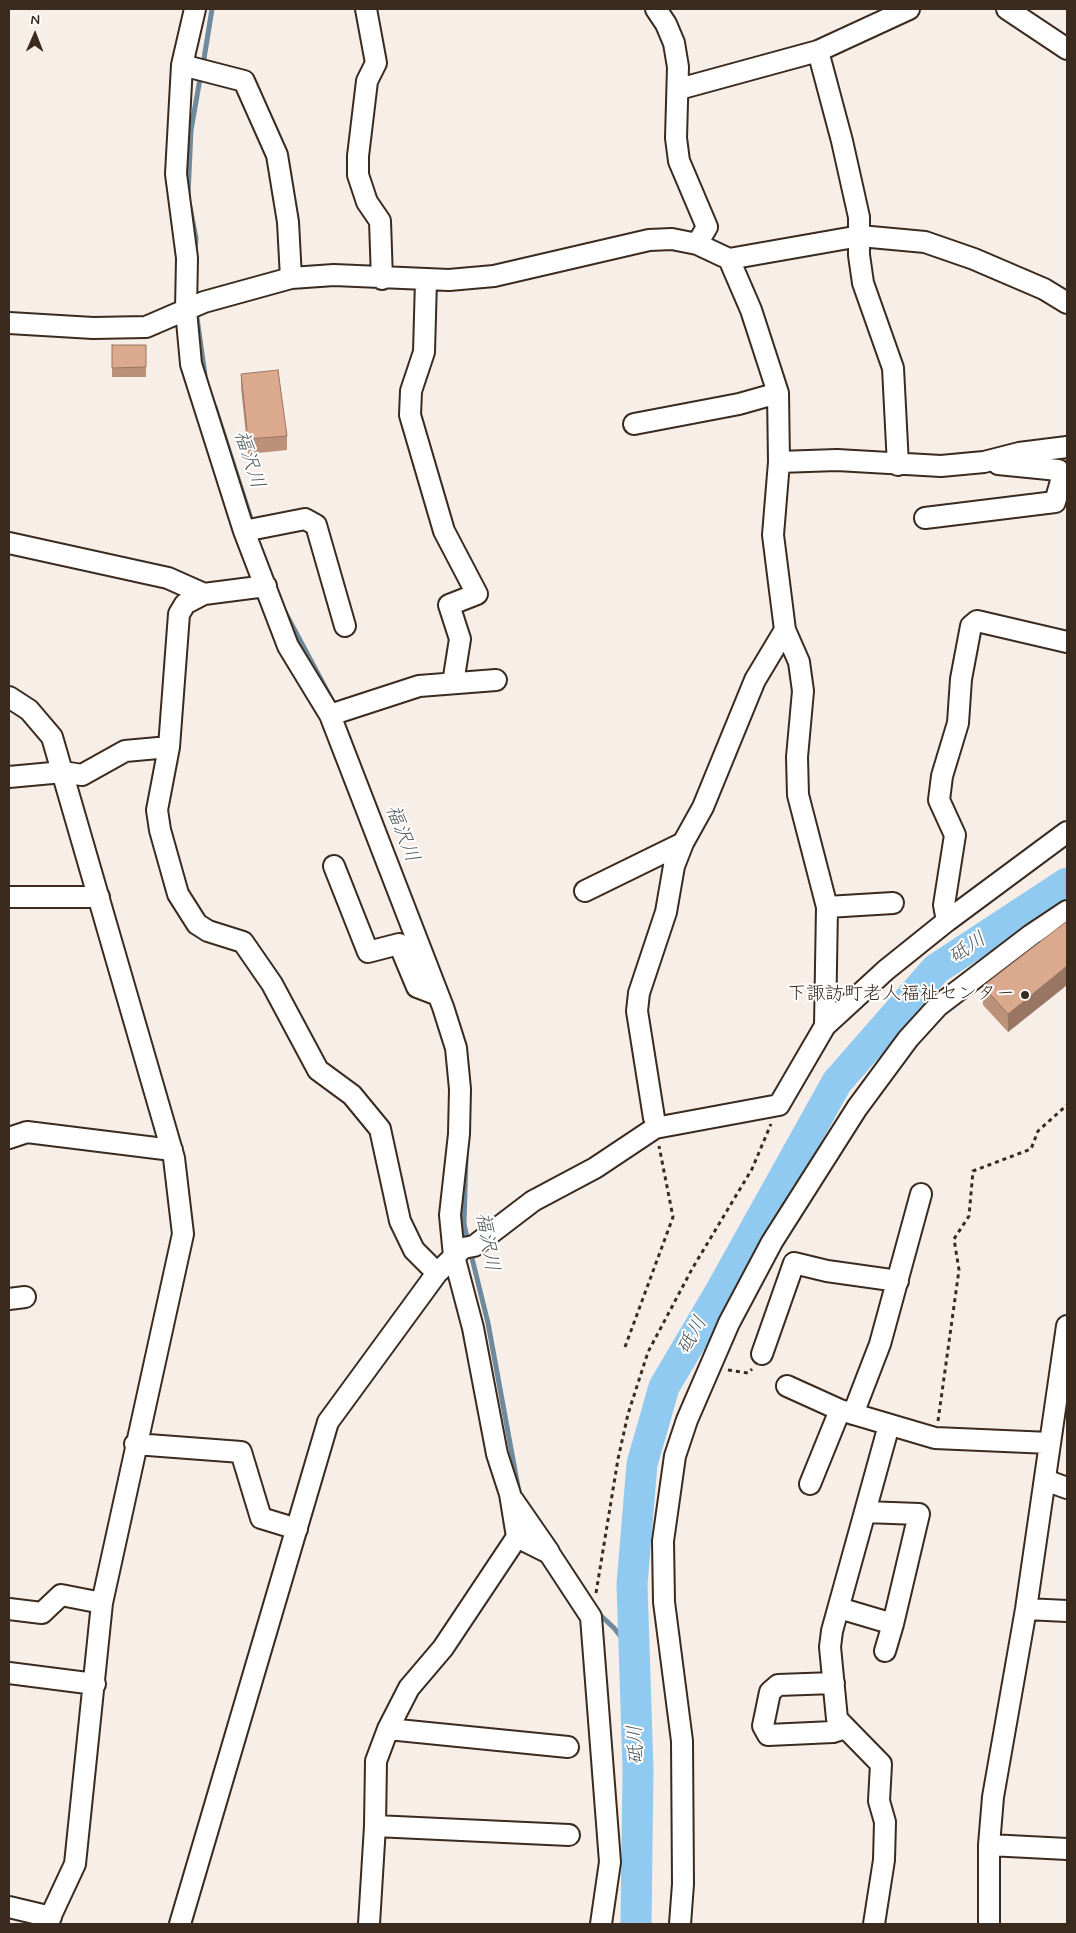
<!DOCTYPE html>
<html>
<head>
<meta charset="utf-8">
<style>
  body { margin:0 }
  #map { position:relative; width:1076px; height:1933px; overflow:hidden; background:#f8eee8; font-family:Mynerve,sans-serif }
  canvas { display:block }
  .frame { position:absolute; inset:0; border:10px solid #3b2a1e; pointer-events:none }
  .north { position:absolute; left:10px; top:10px; width:50px; height:50px; -webkit-text-stroke:4px #fff; paint-order:stroke; rotate:1deg; font-size:14px; font-weight:700; line-height:20px; text-align:center; color:#3b2a1e }
  .north::after { content:''; display:block; margin:auto; width:18px; height:22px; background:#3b2a1e; clip-path:polygon(50% 0,100% 100%,50% 72%,0 100%) }
</style>
</head>
<body>
<div id="map">
<canvas width="1076" height="1933"></canvas>
<div class="frame"></div>
<div class="north">N</div>
</div>
<script>
const c = document.querySelector('canvas').getContext('2d');
c.lineJoin = 'round';
const toPath = rows => new Path2D(rows.map(r => 'M' + r).join(''));
function stroke(path, color, width, dash) { c.strokeStyle = color; c.lineWidth = width; c.lineCap = dash ? 'butt' : 'round'; c.setLineDash(dash || []); c.stroke(path); }
function fillPath(path, color) { c.fillStyle = color; c.fill(path, 'evenodd'); }
function drawText(font, color, halo, rows, align = 'center') {
  c.font = font + ' Mynerve,"Klee One",sans-serif'; c.lineWidth = 4; c.setLineDash([]); c.textBaseline = 'middle'; c.strokeStyle = halo; c.fillStyle = color; for (const [text, x, y, turn = 0] of rows) {
    c.save(); c.translate(x, y); c.rotate((+turn || 0) * Math.PI / 180); c.textAlign = isNaN(turn) ? turn : align; if (halo) c.strokeText(text, 0, 0); c.fillText(text, 0, 0); c.restore();
  }
}
stroke(toPath([
  [203,65,212,9],
  [188,196,191,130,201,73],
  [190,207,196,238,195,253],
  [196,311,205,375],
  [215,407,253,525],
  [285,612,333,702],
  [466,1156,464,1224,468,1242],
  [470,1250,488,1323,518,1487],
  [597,1612,614,1628,633,1652]
]), '#6e8a9c', 5);
stroke(toPath([
  [636,1924,638,1769,632,1584,642,1464,664,1387,720,1292,837,1082,936,969,1067,883]
]), '#90caf0', 31);
const minor = toPath([
  [195,9,182,65,176,174,187,258,186,310,191,364,244,531,288,646,330,715,443,1007,456,1048,460,1089,459,1134,450,1215,454,1256,473,1328,497,1454,510,1494,517,1537,549,1553,591,1617,610,1862,601,1924],
  [366,9,376,63,367,81,358,156,358,175,367,202,380,221,382,279],
  [656,9,666,24,674,43,678,67,676,138,679,161,707,227,697,244],
  [1007,9,1067,49],
  [818,51,842,141,859,217,859,255,863,283,893,368,898,465],
  [182,65,244,81,277,155,288,222,291,278],
  [679,89,818,51,909,9],
  [729,259,751,310,778,393,779,462,773,535,785,630,799,662,803,691,797,757,798,795,827,907,825,1026],
  [426,280,424,352,411,391,410,415,444,531,477,594,449,605,460,639,453,683],
  [9,323,93,328,146,327,204,302,291,278,334,275,449,280,494,276,649,240,672,239,697,244,729,259,860,236,925,242,974,259,1044,289,1067,303],
  [634,424,739,404,778,393],
  [779,462,837,460,941,466,984,462,1019,453,1067,447],
  [998,464,1058,470,1064,490],
  [925,518,1055,502,1061,481,1067,475],
  [244,531,305,519,316,525,345,626],
  [9,543,168,578,204,594],
  [9,697,29,710,52,737,174,1158,183,1234,102,1603,75,1864,47,1924],
  [330,715,419,686,496,680],
  [169,747,157,810,160,830,178,894,197,924,208,931,243,942,272,984,318,1070,352,1095,380,1129,400,1221,414,1250,437,1273],
  [9,777,63,772,82,775,125,751,169,747,179,614,185,604,204,594,266,586],
  [334,866,368,952,399,944,417,987,438,995],
  [585,891,683,843],
  [9,897,99,897],
  [827,907,893,903],
  [947,921,944,905,955,835,939,800,942,776,958,723,961,679,971,626,977,621,1067,642],
  [654,1118,637,1011,639,993,666,912,674,866,683,843,703,807,755,680,785,630],
  [9,1138,27,1132,172,1150],
  [9,1299,25,1297],
  [762,1354,794,1263,827,1271,898,1281],
  [787,1386,840,1410,935,1438,1050,1443],
  [853,1414,880,1344,921,1194],
  [135,1444,241,1452,261,1518,297,1529],
  [1045,1480,1067,1488],
  [810,1484,840,1410],
  [513,1500,549,1552],
  [839,1608,893,1624,919,1514,865,1512],
  [9,1609,42,1613,61,1595,102,1603],
  [1026,1609,1067,1611],
  [885,1651,893,1624],
  [9,1673,95,1684],
  [834,1683,778,1685,770,1692,763,1726,768,1735,833,1732,845,1728],
  [388,1729,568,1747],
  [375,1826,569,1835],
  [989,1845,1067,1849],
  [9,1907,51,1917],
  [180,1924,328,1422,437,1273,463,1248,474,1246,533,1201,595,1168,655,1128,779,1105,825,1026,886,970,947,921,1067,832],
  [369,1924,375,1826,376,1761,388,1729,409,1688,443,1648,517,1537],
  [680,1924,683,1884,682,1741,664,1602,663,1541,675,1456,687,1420,729,1323,772,1242,857,1108,908,1039,938,1006,1031,935,1067,911],
  [874,1924,884,1860,885,1822,879,1801,881,1764,837,1719,830,1647,832,1631,889,1425],
  [989,1924,989,1845,993,1797,1026,1609,1067,1326]
]);
stroke(minor, '#3b2a1e', 24);
stroke(toPath([
  [625,1347,673,1217,659,1146],
  [728,1370,748,1373,752,1369],
  [938,1421,959,1270,954,1239,969,1216,973,1171,1031,1149,1038,1131,1067,1105],
  [596,1593,618,1459,628,1414,648,1352,692,1269,752,1169,771,1124]
]), '#3b2a1e', 3, [4, 4]);
stroke(minor, '#fff', 20);
fillPath(toPath([
  [112,345,146,345,146,377,112,377],
  [241,374,287,436,287,450,248,454,241,388],
  [1067,921,1067,985,1008,1032,983,1005,983,986]
]), '#bc9179');
fillPath(toPath([
  [1067,966,1067,985,1008,1032,1008,1014]
]), '#997663');
const building = toPath([
  [112,345,146,345,146,367,112,368,112,345],
  [278,370,287,436,248,439,241,374,278,370],
  [1067,921,1067,966,1008,1014,983,986,1067,921]
]);
fillPath(building, '#dba98d');
stroke(building, '#997663', 1);
for (const [x, y, r, color] of [
  [1025,995,5,"#3b2a1e"]
]) { const dot = new Path2D(); dot.arc(x, y, r, 0, 2 * Math.PI); c.fillStyle = color; c.fill(dot); stroke(dot, '#fff', 2); }
drawText('19px', '#3b2a1e', '#fff', [
  ["下諏訪町老人福祉センター",1015,995]
], 'right');
drawText('italic 20px', '#545a5d', '#fff', [
  ["福沢川",248,460,72],
  ["福沢川",401,834,69],
  ["砥川",968,949,-33],
  ["福沢川",486,1242,80],
  ["砥川",693,1336,-60],
  ["砥川",637,1745,-92]
]);
</script>
</body>
</html>
